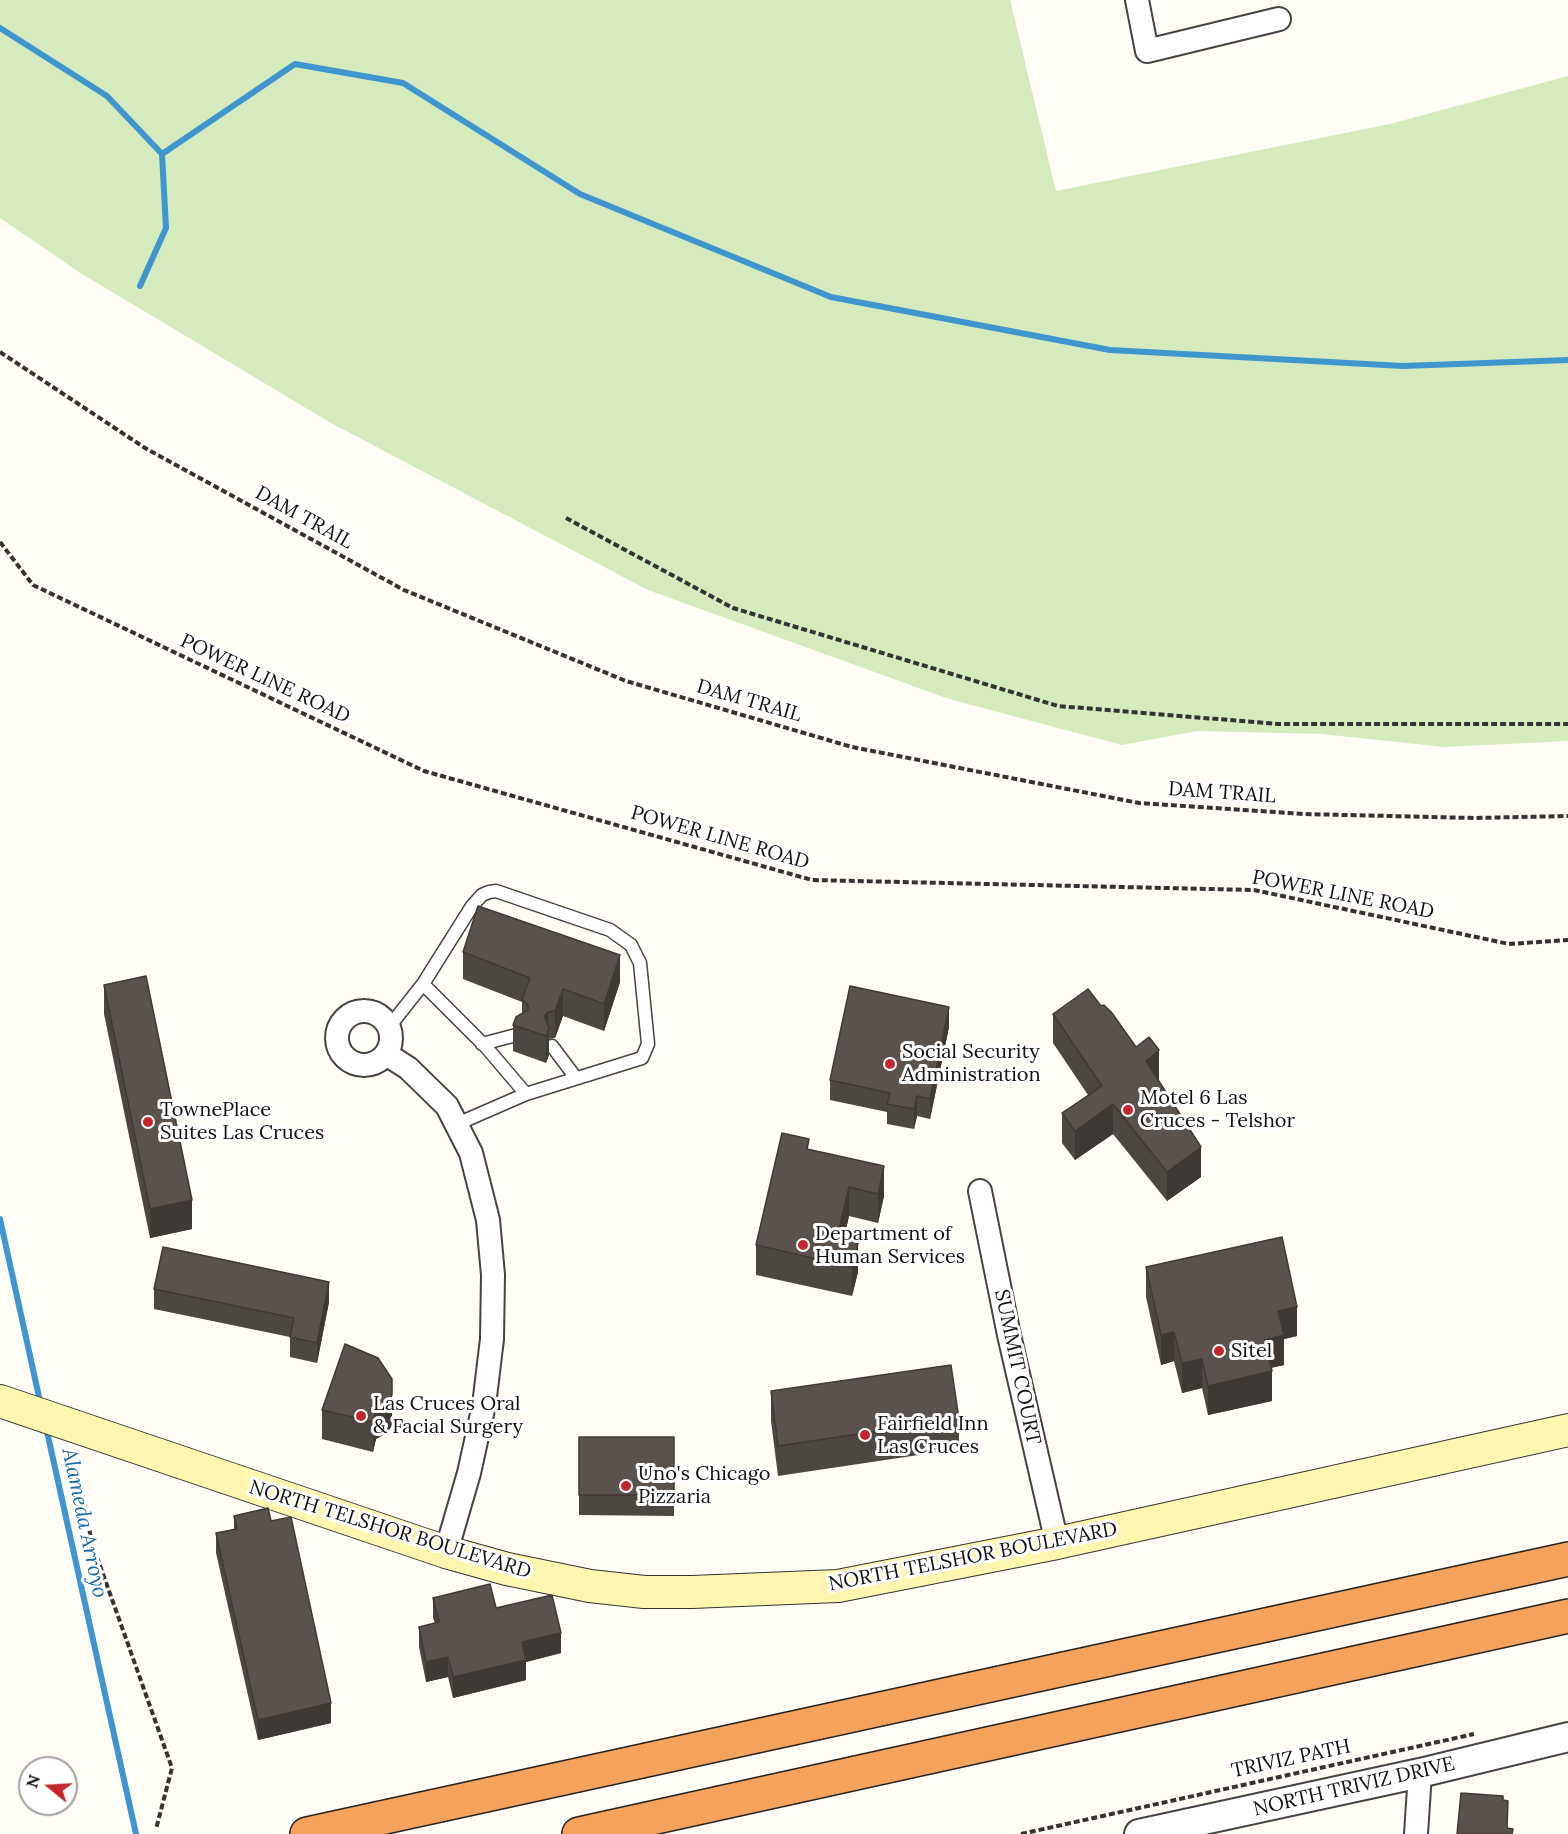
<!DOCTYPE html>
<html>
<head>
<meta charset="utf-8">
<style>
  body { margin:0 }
  #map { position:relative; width:1568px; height:1834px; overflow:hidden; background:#fffdf5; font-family:Lora,serif }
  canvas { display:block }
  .north { position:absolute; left:18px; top:1756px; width:60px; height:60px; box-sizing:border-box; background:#fff; border:2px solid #a0a0a0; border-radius:50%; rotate:288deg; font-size:16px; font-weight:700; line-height:24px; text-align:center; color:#111 }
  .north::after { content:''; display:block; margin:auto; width:21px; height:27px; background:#c4262e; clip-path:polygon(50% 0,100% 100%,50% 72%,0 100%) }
</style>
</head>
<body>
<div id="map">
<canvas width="1568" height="1834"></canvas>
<div class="north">N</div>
</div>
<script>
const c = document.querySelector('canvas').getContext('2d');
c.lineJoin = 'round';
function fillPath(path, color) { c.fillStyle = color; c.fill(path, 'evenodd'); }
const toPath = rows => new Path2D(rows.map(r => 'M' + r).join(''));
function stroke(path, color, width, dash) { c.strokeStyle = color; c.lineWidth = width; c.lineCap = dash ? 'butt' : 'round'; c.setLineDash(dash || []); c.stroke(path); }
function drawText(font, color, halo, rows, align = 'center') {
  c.font = font + ' Lora,serif'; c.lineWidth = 6; c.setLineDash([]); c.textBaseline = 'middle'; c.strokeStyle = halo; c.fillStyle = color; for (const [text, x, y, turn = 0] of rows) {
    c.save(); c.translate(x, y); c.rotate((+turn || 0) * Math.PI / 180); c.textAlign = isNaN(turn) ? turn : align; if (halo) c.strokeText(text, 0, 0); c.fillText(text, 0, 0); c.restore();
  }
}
fillPath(toPath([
  [0,0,1010,0,1056,191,1390,124,1568,76,1568,741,1444,747,1322,734,1197,731,1122,745,949,699,648,590,331,423,82,274,0,218]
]), '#d5ebbd');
stroke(toPath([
  [0,28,107,96,162,154,166,228,140,286],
  [162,154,295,64,403,83,580,194,831,297,1110,350,1403,366,1568,360],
  [0,1219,41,1406],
  [46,1427,136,1834]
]), '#3f96cf', 6);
const service = toPath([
  [423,984,486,1047,526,1094],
  [389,1027,423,984,472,906,482,895,489,892,496,891,610,930,631,945,640,963,648,1044,642,1058,526,1094,457,1124],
  [482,1044,520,1034],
  [552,1046,576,1078]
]);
const minor = toPath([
  [1137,0,1147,51,1279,19],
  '337 1038a27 27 0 1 1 54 0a27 27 0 1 1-54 0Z',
  [386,1054,408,1068,447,1106,471,1153,488,1220,493,1275,492,1339,484,1405,469,1473,446,1552],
  [980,1191,1009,1335,1057,1543],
  [1416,1834,1420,1773]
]);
const tertiary = toPath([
  [1139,1834,1420,1773,1568,1737]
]);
const secondary = toPath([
  [0,1401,446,1552,507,1569,590,1586,644,1592,692,1592,838,1586,1057,1543,1568,1430]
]);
const motorway = toPath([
  [307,1834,1568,1559],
  [579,1834,1568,1616]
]);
stroke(service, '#444', 15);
stroke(minor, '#444', 26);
stroke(tertiary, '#444', 32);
stroke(secondary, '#333', 34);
stroke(motorway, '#222', 36);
stroke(toPath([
  [0,352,145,448,404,590,626,681,852,747,1139,803,1304,814,1474,818,1568,816],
  [566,518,733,608,1058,706,1278,724,1568,724],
  [0,542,33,585,424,771,812,880,1254,890,1509,944,1568,940],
  [76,1451,78,1475,92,1543,172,1768,156,1829],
  [1021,1834,1474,1734]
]), '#333', 4, [6, 3]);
stroke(service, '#fff', 12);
stroke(minor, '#fff', 22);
stroke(tertiary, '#fff', 28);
stroke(secondary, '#fff6b0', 32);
stroke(motorway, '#f5a25d', 33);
fillPath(toPath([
  [463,952,620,982,604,1031,563,1016,555,1038,549,1039,549,1055,546,1063,513,1051,513,1025,522,1013,522,1002,463,979],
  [104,985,192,1229,150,1238,104,1014],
  [1101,1006,1159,1080,1158,1080,1201,1177,1167,1201,1113,1134,1075,1160,1062,1143,1062,1113,1088,1095,1053,1043,1053,1014],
  [949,1027,930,1119,917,1116,914,1129,887,1124,887,1112,830,1100,830,1080],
  [809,1149,884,1196,878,1223,849,1216,844,1239,858,1272,852,1296,756,1275,756,1245],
  [1146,1267,1297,1336,1284,1339,1284,1365,1271,1368,1272,1401,1208,1415,1202,1388,1182,1393,1174,1361,1161,1365,1146,1297],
  [154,1289,329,1302,317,1363,290,1357,290,1337,154,1309],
  [771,1391,959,1419,959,1449,778,1476,771,1421],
  [322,1410,392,1425,388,1432,376,1439,373,1452,322,1439],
  [579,1437,674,1437,674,1516,579,1515],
  [234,1516,271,1521,331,1723,258,1740,216,1553,216,1533,234,1529],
  [433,1598,496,1608,561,1653,526,1662,526,1680,453,1698,448,1677,426,1682,419,1647,419,1627,435,1623,433,1618]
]), '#4d4742');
fillPath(toPath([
  [620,955,620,982,604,1031,604,1004],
  [563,989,563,1016,555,1038,555,1011],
  [949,1007,949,1027,930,1119,930,1099],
  [548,1012,549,1055,546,1063,546,1036,544,1016],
  [1159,1050,1159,1080,1146,1090,1146,1061],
  [917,1096,917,1116,914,1129,914,1109],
  [1113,1104,1113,1134,1075,1160,1075,1131],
  [1201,1147,1201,1177,1167,1201,1167,1172],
  [884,1166,884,1196,878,1223,878,1194],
  [849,1187,849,1216,838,1264,837,1238],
  [192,1200,192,1229,150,1238,150,1209],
  [858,1243,858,1272,852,1296,852,1267],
  [329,1282,329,1302,317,1363,317,1343],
  [1297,1307,1297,1336,1284,1339,1284,1365,1265,1369,1265,1340,1278,1311],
  [1174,1332,1174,1361,1161,1365,1161,1335],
  [1202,1359,1202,1388,1182,1393,1182,1363],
  [1272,1371,1272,1401,1208,1415,1208,1386],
  [392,1379,392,1425,388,1432,376,1439,373,1452,373,1422,376,1409],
  [561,1633,561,1653,526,1662,526,1680,453,1698,453,1677,522,1642],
  [448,1657,448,1677,426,1682,426,1662],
  [331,1703,331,1723,258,1740,258,1720]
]), '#3f3936');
const building = toPath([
  [478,906,620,955,604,1004,563,989,555,1011,548,1012,544,1016,549,1028,546,1036,513,1025,516,1017,528,1010,528,1005,522,999,530,978,463,952,478,906],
  [146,976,192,1200,150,1209,104,985,146,976],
  [850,986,949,1007,930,1099,917,1096,914,1109,887,1104,890,1093,830,1080,850,986],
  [1088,989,1101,1006,1104,1005,1112,1013,1136,1047,1149,1037,1159,1050,1146,1061,1201,1147,1167,1172,1113,1104,1075,1131,1062,1113,1102,1086,1053,1014,1088,989],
  [782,1133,809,1139,807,1149,884,1166,878,1194,849,1187,837,1238,858,1243,852,1267,756,1245,782,1133],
  [1282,1237,1297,1307,1278,1311,1284,1335,1265,1340,1272,1371,1208,1386,1202,1359,1182,1363,1174,1332,1161,1335,1146,1267,1282,1237],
  [163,1247,329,1282,317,1343,290,1337,294,1318,154,1289,163,1247],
  [345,1344,378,1358,392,1379,392,1395,388,1402,376,1409,373,1422,322,1410,345,1344],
  [951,1365,959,1419,778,1446,771,1391,951,1365],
  [579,1437,674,1437,674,1495,579,1495,579,1437],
  [268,1508,271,1521,291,1517,331,1703,258,1720,216,1533,237,1529,234,1516,268,1508],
  [490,1584,496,1608,552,1595,561,1633,522,1642,526,1660,453,1677,448,1657,426,1662,419,1627,439,1622,433,1598,490,1584],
  [1461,1793,1503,1796,1503,1800,1508,1801,1507,1828,1513,1829,1512,1834,1457,1834,1461,1793]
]);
fillPath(building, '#5a524d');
stroke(building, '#3f3936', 1.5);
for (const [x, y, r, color] of [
  [890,1064,6,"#c4262e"],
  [1128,1110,6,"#c4262e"],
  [148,1122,6,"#c4262e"],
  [803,1245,6,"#c4262e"],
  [1219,1351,6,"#c4262e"],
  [361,1416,6,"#c4262e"],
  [865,1435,6,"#c4262e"],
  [626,1486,6,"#c4262e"]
]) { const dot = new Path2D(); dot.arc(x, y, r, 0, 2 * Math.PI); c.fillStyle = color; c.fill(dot); stroke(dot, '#fff', 2); }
drawText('20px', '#111', '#fff', [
  ["DAM TRAIL",304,518,29],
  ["POWER LINE ROAD",265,679,25],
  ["DAM TRAIL",749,701,16],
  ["DAM TRAIL",1222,793,4],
  ["POWER LINE ROAD",720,838,16],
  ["POWER LINE ROAD",1343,895,11],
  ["SUMMIT COURT",1017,1367,78],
  ["NORTH TELSHOR BOULEVARD",390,1530,17],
  ["NORTH TELSHOR BOULEVARD",973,1557,-11],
  ["TRIVIZ PATH",1291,1759,-12],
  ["NORTH TRIVIZ DRIVE",1354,1787,-13]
]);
drawText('20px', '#111', '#fff', [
  ["Social Security",902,1052],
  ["Administration",902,1075],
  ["Motel 6 Las",1140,1098],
  ["Cruces - Telshor",1140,1121],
  ["TownePlace",160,1110],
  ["Suites Las Cruces",160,1133],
  ["Department of",815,1234],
  ["Human Services",815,1257],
  ["Sitel",1231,1351],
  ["Las Cruces Oral",373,1404],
  ["& Facial Surgery",373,1427],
  ["Fairfield Inn",877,1424],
  ["Las Cruces",877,1447],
  ["Uno's Chicago",638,1474],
  ["Pizzaria",638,1497]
], 'left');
drawText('italic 21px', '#1768a6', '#fff', [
  ["Alameda Arroyo",84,1523,78]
]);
</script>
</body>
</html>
